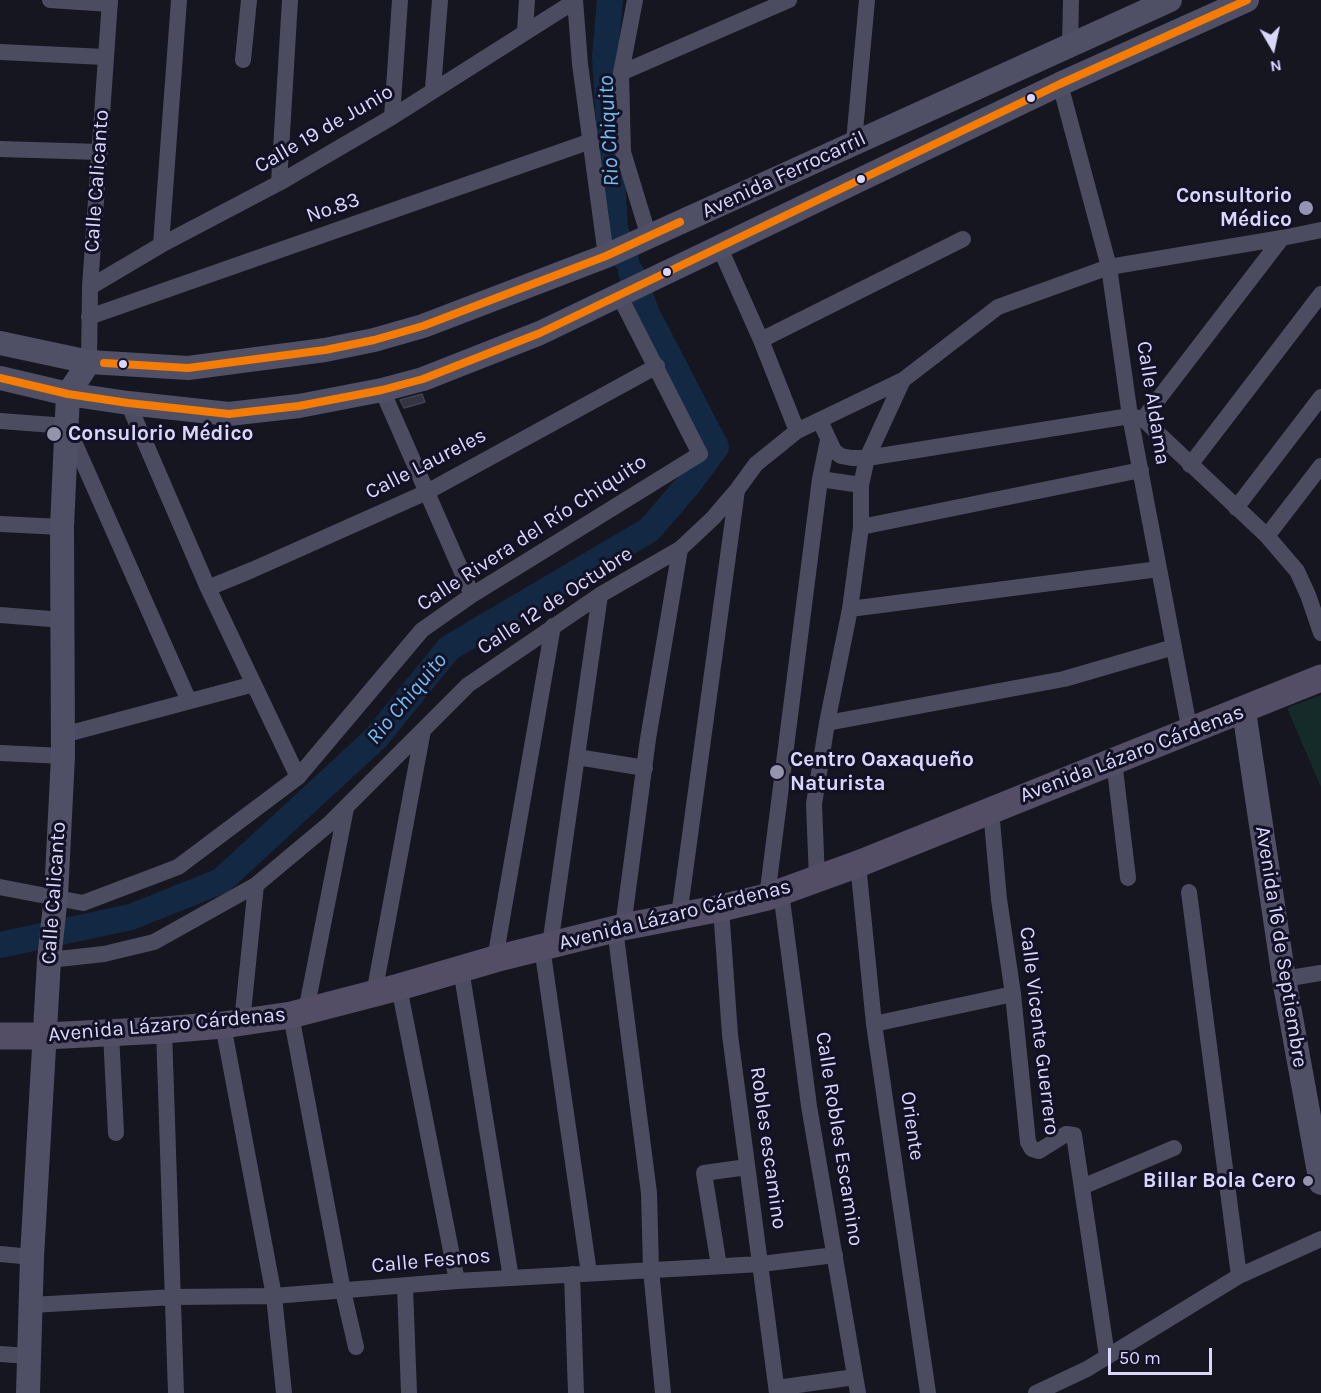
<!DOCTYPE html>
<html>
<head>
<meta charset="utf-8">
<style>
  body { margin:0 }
  #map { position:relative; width:1321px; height:1393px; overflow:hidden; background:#161620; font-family:Karla,sans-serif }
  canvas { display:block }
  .north { position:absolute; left:1243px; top:18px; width:60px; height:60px; -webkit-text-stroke:4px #131125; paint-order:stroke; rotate:171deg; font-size:16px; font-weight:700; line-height:24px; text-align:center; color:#d9d8fc }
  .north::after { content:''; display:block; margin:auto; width:21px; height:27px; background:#d9d8fc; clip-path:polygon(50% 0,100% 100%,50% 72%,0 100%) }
  .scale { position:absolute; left:1108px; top:1348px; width:104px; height:27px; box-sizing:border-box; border:3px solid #d9d8fc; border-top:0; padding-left:8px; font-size:18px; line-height:21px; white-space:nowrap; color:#d9d8fc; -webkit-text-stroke:4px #131125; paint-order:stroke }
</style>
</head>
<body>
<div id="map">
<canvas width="1321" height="1393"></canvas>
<div class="north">N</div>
<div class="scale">50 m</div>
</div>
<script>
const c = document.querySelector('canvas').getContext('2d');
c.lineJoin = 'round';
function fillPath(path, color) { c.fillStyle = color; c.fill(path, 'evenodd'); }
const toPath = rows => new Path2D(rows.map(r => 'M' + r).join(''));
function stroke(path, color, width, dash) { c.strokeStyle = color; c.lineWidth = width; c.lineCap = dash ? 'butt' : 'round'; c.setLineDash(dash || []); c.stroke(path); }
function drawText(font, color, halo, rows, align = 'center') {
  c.font = font + ' Karla,sans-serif'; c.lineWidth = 6; c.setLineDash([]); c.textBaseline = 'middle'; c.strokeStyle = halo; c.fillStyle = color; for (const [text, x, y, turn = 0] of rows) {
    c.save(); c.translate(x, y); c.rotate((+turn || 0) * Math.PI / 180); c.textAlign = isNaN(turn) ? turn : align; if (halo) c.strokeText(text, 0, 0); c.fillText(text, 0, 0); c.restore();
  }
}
fillPath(toPath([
  [1321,695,1321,787,1287,708]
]), '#152b2a');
stroke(toPath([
  [610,0,605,57,615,229,626,259],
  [0,945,131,917,221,881,376,738,449,648,649,530,688,485,716,447,647,314,631,272]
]), '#132943', 26);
const building = toPath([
  [422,394,425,402,404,408,400,400,422,394]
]);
fillPath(building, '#343442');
stroke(building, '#434153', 1.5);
stroke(toPath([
  [50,0,110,4],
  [575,0,580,64,606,256],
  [635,0,621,73,623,152,649,237],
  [525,31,527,0],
  [1070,45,1071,0],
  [0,52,105,57],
  [243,60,249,0],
  [621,73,789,0],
  [1060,84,1109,267,1130,416,1190,732],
  [433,89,440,0],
  [392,117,400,0],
  [854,142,867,0],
  [0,149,100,152],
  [279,183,290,0],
  [161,245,179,0],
  [719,246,761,340,797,431],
  [90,287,161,245,279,183,392,117,575,1],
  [89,317,591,141],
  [761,340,963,239],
  [89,362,90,287,110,0],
  [382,390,472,595],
  [128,403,208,588,298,777],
  [1143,419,1282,238],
  [0,421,67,426,189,701],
  [820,421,834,451,841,456,852,458,867,458,1130,416,1143,419,1267,536,1297,571,1308,595,1321,633],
  [1190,465,1321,294],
  [820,479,861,485],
  [1236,508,1321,397],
  [0,524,62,527],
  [861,527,1141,470],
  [1267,536,1321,466],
  [208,588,252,570,427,492,657,366],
  [850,609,1159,569],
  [0,615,63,620],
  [827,723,1064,679,1174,647],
  [63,735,254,684],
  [0,753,63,756],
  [577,757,645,768],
  [1114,761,1128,878],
  [991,810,999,899,1013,994,1028,1142,1032,1149,1039,1151,1066,1134,1074,1135,1107,1356],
  [858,864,874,1024,928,1393],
  [817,879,814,804,827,723,850,609,861,527,861,485,867,458,903,380,998,307,1109,267,1282,238,1321,230],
  [0,887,83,903,178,867,298,777,422,630,472,595,700,454,619,295],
  [781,892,809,1106,858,1393],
  [1189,892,1239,1276],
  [767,897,820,479,828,440],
  [721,908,730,1035,777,1393],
  [679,916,737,490],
  [623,927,648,739,680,549],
  [615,929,649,1193,651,1270,663,1393],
  [550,945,600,595],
  [542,947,589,1273],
  [495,959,553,626],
  [49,960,104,954,154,942,256,885,329,824,468,685,600,595,680,549,713,518,737,490,756,464,797,431,903,380],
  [461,969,511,1278],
  [1284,979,1321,973],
  [399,987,457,1281],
  [374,994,423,730],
  [306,1011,346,808],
  [291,1015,343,1291,356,1347],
  [242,1022,256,885],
  [874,1024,1013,994],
  [223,1025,274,1296,284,1393],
  [164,1030,176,1393],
  [111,1033,116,1133],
  [1082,1187,1174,1148],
  [0,1254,32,1257],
  [719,1266,704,1173,747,1167],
  [572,1274,576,1393],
  [405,1287,409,1393],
  [31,1305,174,1297,274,1296,457,1281,761,1264,835,1255],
  [0,1354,29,1356],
  [777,1388,855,1377],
  [1036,1393,1087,1369,1239,1276,1321,1239]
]), '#4c4c60', 16);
stroke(toPath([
  [0,343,89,362,188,368,325,350,374,340,423,326,606,256,1170,0],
  [0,378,68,394,128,403,229,414,299,406,382,390,423,379,540,333,1060,84,1247,0],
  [1244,711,1284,979,1321,1183],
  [28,1393,32,1257,49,960,56,896,63,756,62,527,68,394,89,362]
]), '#4f5066', 24);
stroke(toPath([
  [0,1036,45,1036,164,1030,223,1025,291,1015,399,987,495,959,623,927,721,908,767,897,858,864,1321,678]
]), '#534d65', 27);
stroke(toPath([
  [104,363,188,368,325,350,374,340,423,326,606,256,680,222],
  [0,378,68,394,128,403,229,414,299,406,382,390,423,379,540,333,1060,84,1247,0]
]), '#f57c00', 8);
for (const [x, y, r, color] of [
  [1031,98,5,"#d9d8fc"],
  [861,179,5,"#d9d8fc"],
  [1306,208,8,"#9594af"],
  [667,272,5,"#d9d8fc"],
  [123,364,5,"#d9d8fc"],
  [54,434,8,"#9594af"],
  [777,772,8,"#9594af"],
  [1308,1181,6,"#9594af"]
]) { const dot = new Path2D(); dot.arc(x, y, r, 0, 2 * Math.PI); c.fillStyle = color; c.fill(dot); stroke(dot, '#131125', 2); }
drawText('21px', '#d9d8fc', '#131125', [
  ["Calle 19 de Junio",324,129,-30],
  ["Avenida Ferrocarril",784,175,-25],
  ["Calle Calicanto",97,181,-86],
  ["No.83",333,208,-19],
  ["Calle Aldama",1153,403,81],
  ["Calle Laureles",426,464,-27],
  ["Calle Rivera del Río Chiquito",532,533,-33],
  ["Calle 12 de Octubre",555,601,-33],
  ["Avenida Lázaro Cárdenas",1132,754,-21],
  ["Calle Calicanto",54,893,-86],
  ["Avenida Lázaro Cárdenas",675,915,-14],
  ["Avenida 16 de Septiembre",1281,947,81],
  ["Avenida Lázaro Cárdenas",167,1025,-5],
  ["Calle Vicente Guerrero",1039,1031,83],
  ["Oriente",912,1126,82],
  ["Calle Robles Escamino",839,1139,81],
  ["Robles escamino",768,1148,82],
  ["Calle Fesnos",431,1261,-5]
]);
drawText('bold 21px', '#d9d8fc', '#131125', [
  ["Consultorio",1292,196],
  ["Médico",1292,220],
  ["Consulorio Médico",68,434,"left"],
  ["Centro Oaxaqueño",790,760,"left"],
  ["Naturista",790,784,"left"],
  ["Billar Bola Cero",1296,1181]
], 'right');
drawText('italic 22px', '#6fc0f3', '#131125', [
  ["Rio Chiquito",609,131,-93],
  ["Rio Chiquito",407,699,-50]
]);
</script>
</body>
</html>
